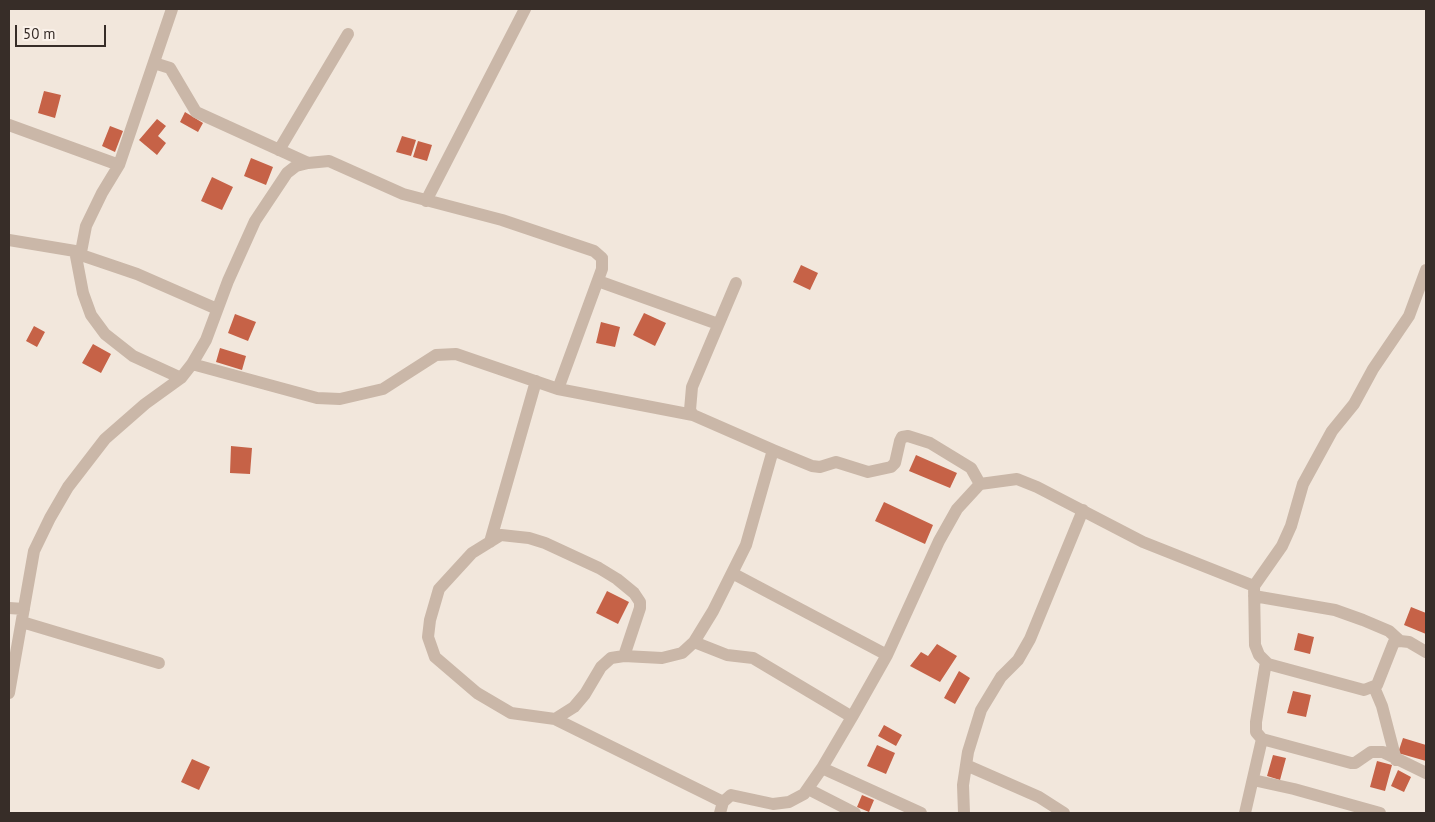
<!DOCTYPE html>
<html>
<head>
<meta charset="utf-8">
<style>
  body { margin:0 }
  #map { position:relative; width:1435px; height:822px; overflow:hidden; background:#f2e7dc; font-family:"PT Sans",sans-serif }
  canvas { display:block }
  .frame { position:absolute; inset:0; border:10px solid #372d28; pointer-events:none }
  .scale { position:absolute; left:15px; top:25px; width:91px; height:22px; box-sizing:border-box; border:2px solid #372d28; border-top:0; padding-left:6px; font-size:15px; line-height:18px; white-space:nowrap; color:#372d28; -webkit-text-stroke:4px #faf1e9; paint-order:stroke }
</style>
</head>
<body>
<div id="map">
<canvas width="1435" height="822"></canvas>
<div class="frame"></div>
<div class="scale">50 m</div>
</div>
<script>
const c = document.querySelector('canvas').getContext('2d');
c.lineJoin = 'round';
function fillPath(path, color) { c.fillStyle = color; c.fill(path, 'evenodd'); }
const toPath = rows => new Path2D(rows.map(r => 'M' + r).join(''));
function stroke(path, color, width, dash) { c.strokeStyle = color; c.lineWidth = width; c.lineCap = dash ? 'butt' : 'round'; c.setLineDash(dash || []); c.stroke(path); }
fillPath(toPath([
  [44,91,61,95,55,118,38,113],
  [185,112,203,123,198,132,180,122],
  [157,119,166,126,158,136,166,143,157,155,139,140],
  [110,126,123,131,115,152,102,146],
  [402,136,416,140,411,156,396,152],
  [418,141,432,145,427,161,413,157],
  [251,158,273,167,266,185,244,176],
  [212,177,233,187,222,210,201,201],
  [801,265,818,273,810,290,793,282],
  [644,313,666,323,655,346,633,335],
  [235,314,256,322,248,341,228,333],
  [601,322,620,327,615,347,596,343],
  [34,326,45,332,37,347,26,341],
  [93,344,111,354,101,373,82,363],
  [220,348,246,356,242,370,216,362],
  [231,446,252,448,250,474,230,473],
  [916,455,957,473,950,488,909,471],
  [884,502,933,525,925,544,875,521],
  [607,591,629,602,618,624,596,613],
  [1411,607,1426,613,1426,634,1404,625],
  [1298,633,1314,637,1310,654,1294,650],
  [937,644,957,656,940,682,910,666,921,652,928,656],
  [959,671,970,678,955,704,944,698],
  [1293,691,1311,695,1306,717,1287,713],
  [884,725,902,735,896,746,878,736],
  [1403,738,1426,745,1426,761,1398,753],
  [877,745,895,753,886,774,867,766],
  [1273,755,1286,758,1280,780,1267,776],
  [192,759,210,767,199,790,181,782],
  [1377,761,1392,765,1385,791,1370,787],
  [1398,770,1411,777,1404,792,1391,786],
  [862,795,874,800,869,812,857,807]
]), '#c66247');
stroke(toPath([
  [172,9,119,165,102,193,86,226,81,252,84,256,137,274,217,309],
  [154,63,170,68,196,112,308,163],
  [9,125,119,165],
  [279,150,348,34],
  [426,201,525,9],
  [9,240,81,252],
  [75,251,83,293,91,315,105,334,133,356,181,378],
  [1426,270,1409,316,1373,369,1354,404,1332,431,1303,484,1291,526,1282,546,1254,586,1255,645,1259,655,1268,664,1364,690,1377,685,1394,642,1400,641,1409,642,1426,652],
  [598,281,718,324],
  [736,283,692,387,690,410,693,415,773,450],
  [192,364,317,398,340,399,383,389,436,355,456,354,558,389,693,415],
  [490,542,536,381],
  [732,573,887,655],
  [1254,596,1335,610,1363,620,1389,631,1400,641],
  [9,608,24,609],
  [22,622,159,663],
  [694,642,727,655,753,658,852,717,822,768,921,813],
  [624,656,640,608,640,602,634,593,617,579,599,568,545,543,529,538,501,535,472,553,439,589,430,620,428,637,435,657,477,693,511,713,555,719,574,707,585,694,601,667,611,658,624,656,662,658,682,653,694,642,713,611,746,545,773,450,812,466,820,467,836,462,868,472,891,467,895,463,900,441,902,437,908,436,930,443,971,468,980,484],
  [1374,687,1382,706,1396,760],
  [9,693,34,551,50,518,68,487,105,439,145,404,181,378,192,364,206,340,228,281,255,221,287,173,296,166,308,163,329,161,403,194,502,220,594,251,602,258,602,269,558,389],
  [852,717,887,655,939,541,957,509,980,484,1017,479,1037,487,1143,542,1254,586],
  [555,719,723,802],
  [1262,739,1256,732,1256,722,1266,662],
  [966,765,1039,797,1064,813],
  [1253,780,1294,789,1380,813],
  [808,789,855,813],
  [720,813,723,802,731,795,773,804,789,802,804,794,822,768],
  [964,813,963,785,968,752,981,710,1001,677,1018,660,1030,639,1083,510],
  [1245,813,1262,739,1351,763,1355,763,1371,752,1383,752,1426,773]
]), '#cab7a8', 12);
</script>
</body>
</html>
